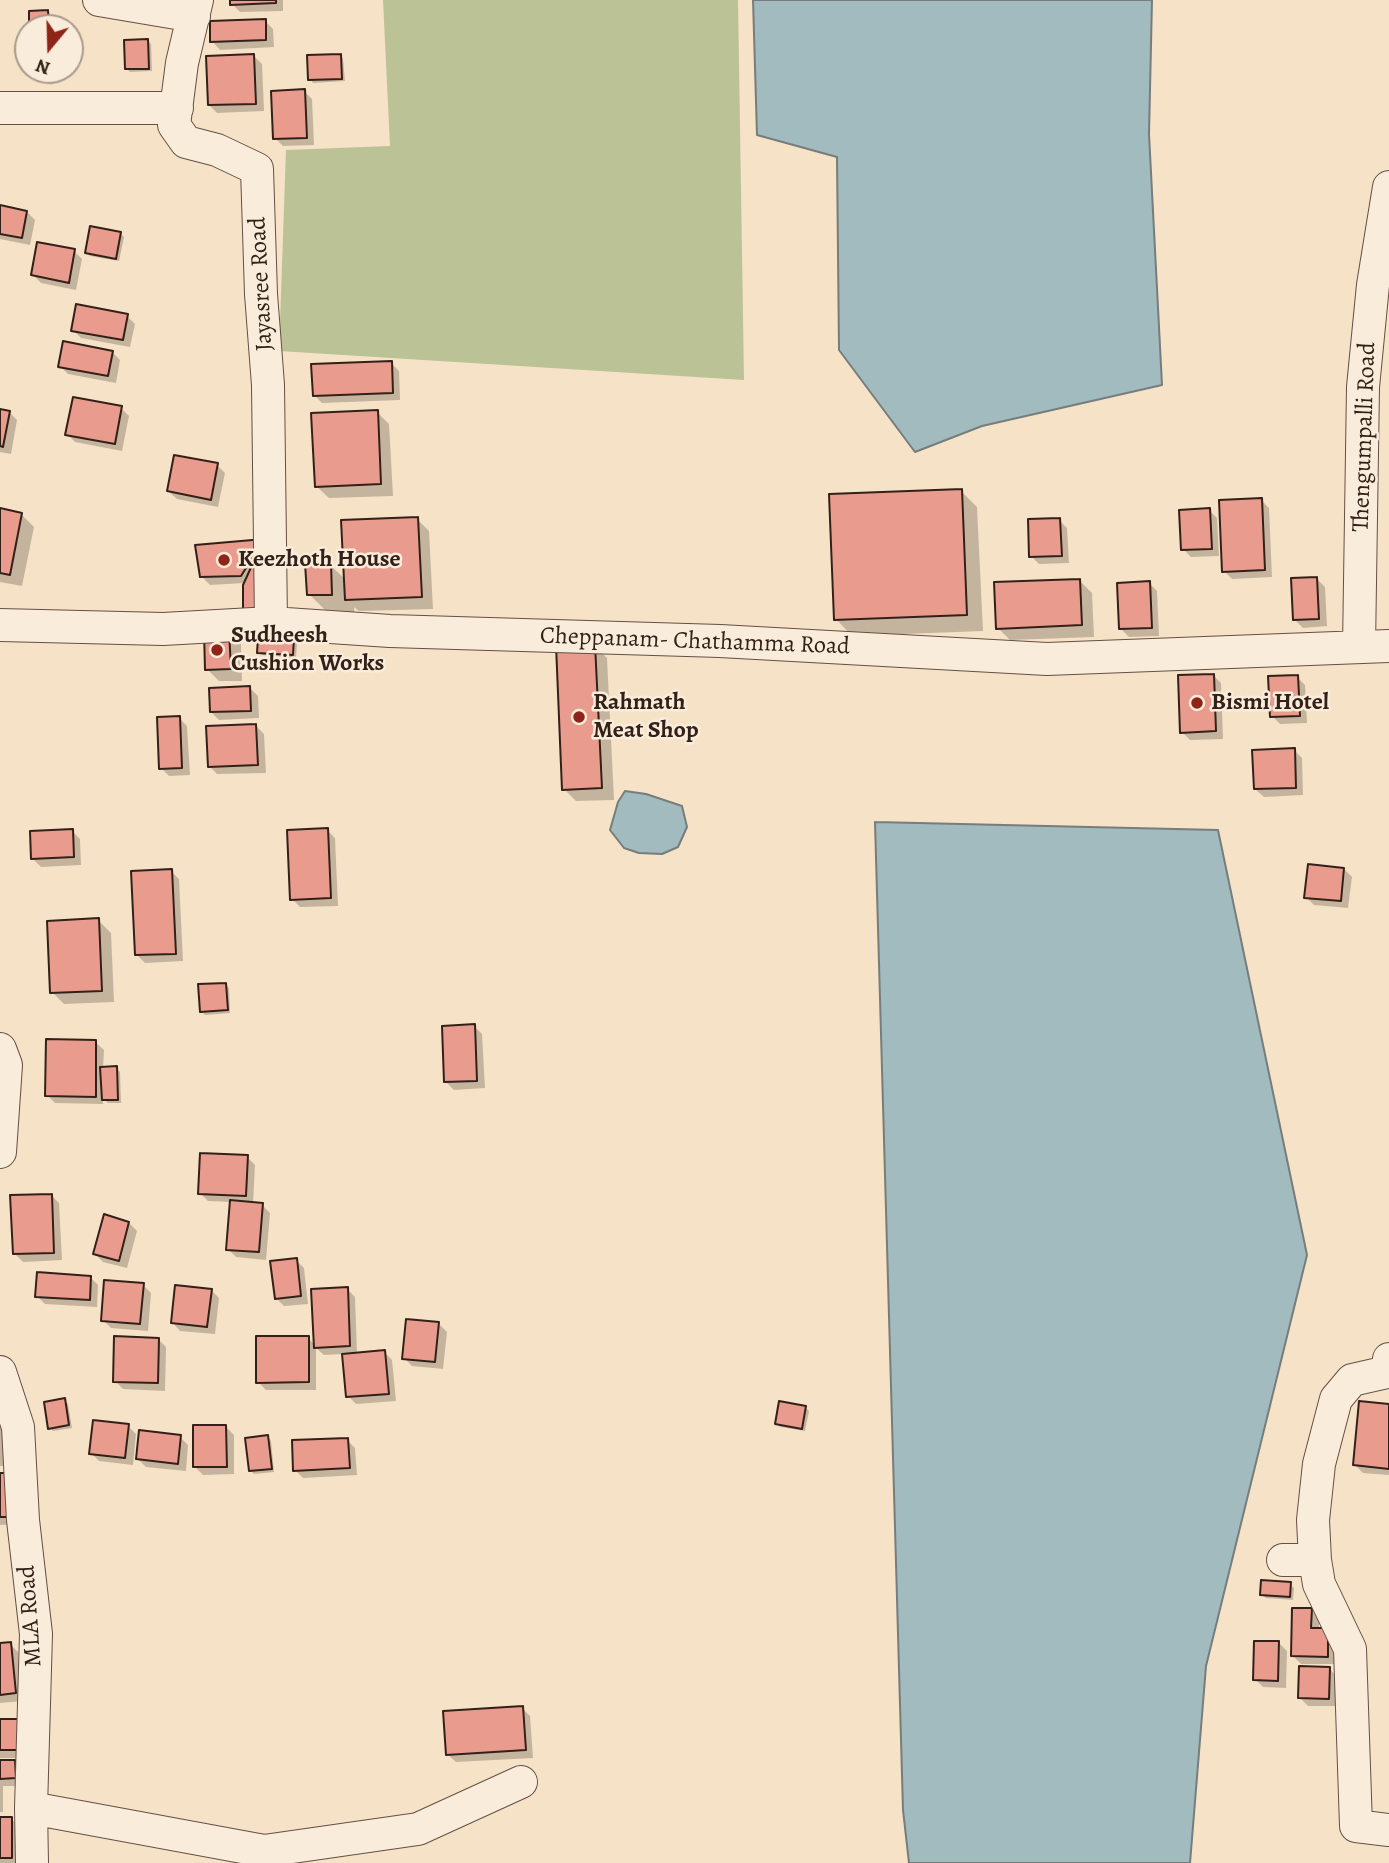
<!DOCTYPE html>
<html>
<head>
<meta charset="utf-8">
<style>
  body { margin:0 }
  #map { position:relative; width:1389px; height:1863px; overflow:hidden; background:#f6e2c6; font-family:Alegreya,serif }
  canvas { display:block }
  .north { position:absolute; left:14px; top:14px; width:70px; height:70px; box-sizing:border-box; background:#f9ecda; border:2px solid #aa9a8c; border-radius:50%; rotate:199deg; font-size:19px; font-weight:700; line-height:28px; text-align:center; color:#332018 }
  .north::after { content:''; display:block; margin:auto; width:24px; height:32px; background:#8f2418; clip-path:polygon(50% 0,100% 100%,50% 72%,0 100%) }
</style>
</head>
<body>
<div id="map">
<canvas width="1389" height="1863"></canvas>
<div class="north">N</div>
</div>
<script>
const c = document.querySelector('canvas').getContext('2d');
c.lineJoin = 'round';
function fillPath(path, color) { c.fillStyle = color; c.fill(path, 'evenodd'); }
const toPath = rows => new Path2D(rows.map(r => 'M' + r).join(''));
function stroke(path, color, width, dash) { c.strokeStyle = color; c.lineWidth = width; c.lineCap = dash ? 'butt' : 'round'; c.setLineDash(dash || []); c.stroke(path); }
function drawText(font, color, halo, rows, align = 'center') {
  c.font = font + ' Alegreya,serif'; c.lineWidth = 5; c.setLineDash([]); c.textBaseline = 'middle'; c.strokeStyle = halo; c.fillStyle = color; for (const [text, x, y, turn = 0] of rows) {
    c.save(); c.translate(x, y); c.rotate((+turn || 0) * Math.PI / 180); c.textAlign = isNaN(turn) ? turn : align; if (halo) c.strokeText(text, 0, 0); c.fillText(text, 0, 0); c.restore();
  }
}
fillPath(toPath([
  [383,0,738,0,744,380,279,351,286,150,390,146]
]), '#bbc396');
const water = toPath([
  [753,0,1152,0,1149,134,1162,385,982,426,915,452,839,350,837,157,757,135,753,0],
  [625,791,646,794,682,806,687,827,678,847,662,854,639,853,624,848,610,830,618,802,625,791],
  [875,822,1218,830,1307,1255,1206,1666,1190,1863,909,1863,903,1810,875,822]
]);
fillPath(water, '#a2bbbf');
stroke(water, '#767d7c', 2);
fillPath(toPath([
  [232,0,283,0,283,11,240,12,232,4],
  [47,12,56,20,56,28,31,28],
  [265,21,273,29,274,47,220,50,212,41],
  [147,40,151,44,152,71,130,72,127,69],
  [340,55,343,59,345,81,313,83,310,79],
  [254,56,262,64,264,111,217,113,209,105],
  [36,70,58,70,58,74,41,75],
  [304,91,312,99,314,145,283,146,275,138],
  [0,207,27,212,35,220,30,245,0,239],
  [120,233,124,237,119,261,90,256,87,252],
  [74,251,82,259,76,290,41,283,33,275],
  [127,316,135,324,130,347,81,338,73,330],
  [112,352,120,360,116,383,68,374,60,366],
  [391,363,399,371,400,400,322,403,314,395],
  [121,408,129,416,122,451,75,442,67,434],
  [0,411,9,412,17,420,11,454,0,452],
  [377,412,389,424,393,496,329,498,316,486],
  [217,465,225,473,218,507,177,499,168,491],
  [961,491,977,507,983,631,852,636,836,619],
  [1261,500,1269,508,1272,577,1232,579,1224,571],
  [0,510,21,514,34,527,22,586,0,582],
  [1209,510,1217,518,1219,556,1191,557,1183,549],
  [417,519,429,531,433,609,359,611,354,607,355,618,333,618,309,594,330,565,346,580],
  [1059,520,1067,528,1069,563,1039,564,1031,556],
  [264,541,244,583,210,585,202,577],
  [1317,579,1325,587,1327,626,1303,628,1295,620],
  [1080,581,1092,593,1094,637,1010,640,998,628],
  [1149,583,1157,591,1159,636,1129,637,1121,629],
  [228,632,241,644,242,681,219,681,207,669],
  [293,640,297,644,296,658,262,655,259,652],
  [595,646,607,658,614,800,576,801,564,789],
  [1213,675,1221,683,1223,739,1190,740,1182,732],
  [1297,677,1305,685,1307,723,1280,724,1272,716],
  [250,688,258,696,259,718,219,720,211,712],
  [179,718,187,726,190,775,169,776,161,768],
  [256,726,264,734,266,773,217,774,209,766],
  [1294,750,1302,758,1303,795,1264,797,1255,789],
  [327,830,335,838,338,906,300,907,292,899],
  [72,831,80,839,81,865,41,867,33,859],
  [1344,869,1352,877,1348,908,1314,905,1306,897],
  [171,871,179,879,183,961,145,963,137,955],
  [98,920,111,933,114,1002,64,1004,52,992],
  [225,985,229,988,230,1013,205,1015,201,1011],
  [474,1026,482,1034,485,1088,454,1090,446,1082],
  [95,1042,104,1050,103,1068,116,1068,120,1072,121,1103,108,1103,103,1099,103,1104,55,1103,47,1095],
  [247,1157,255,1165,253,1204,262,1205,270,1213,266,1260,236,1257,228,1249,232,1202,208,1201,200,1193],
  [51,1195,59,1203,62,1260,23,1262,15,1254],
  [129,1223,137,1231,127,1268,103,1262,95,1254],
  [296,1260,304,1268,308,1304,284,1306,276,1298],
  [90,1277,98,1285,97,1307,45,1304,37,1296],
  [143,1285,151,1293,148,1331,111,1328,103,1320],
  [347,1289,355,1297,357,1354,384,1352,392,1360,396,1401,356,1404,348,1396,344,1354,324,1355,316,1348,316,1390,266,1390,258,1382,308,1338,315,1345],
  [211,1290,219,1298,215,1334,180,1331,172,1322],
  [439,1324,447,1332,443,1369,412,1366,404,1358],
  [158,1339,166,1347,165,1391,123,1389,115,1381],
  [0,1388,6,1466,0,1466],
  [64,1400,68,1404,72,1428,53,1431,50,1428],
  [1389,1406,1389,1475,1363,1473,1355,1465],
  [805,1407,809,1411,805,1431,780,1427,777,1423],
  [128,1426,136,1434,133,1465,99,1461,91,1453],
  [226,1427,234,1435,234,1474,203,1475,195,1467],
  [180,1437,188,1445,186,1471,146,1467,138,1459],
  [268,1437,271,1441,274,1472,254,1474,250,1470],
  [347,1440,355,1448,357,1475,303,1478,295,1470],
  [0,1475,19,1524,0,1525],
  [1290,1584,1294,1588,1293,1600,1266,1598,1262,1595],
  [1311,1610,1319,1618,1319,1630,1336,1638,1335,1664,1301,1664,1293,1656],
  [1279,1643,1287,1651,1286,1688,1263,1687,1255,1679],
  [10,1644,18,1652,23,1701,0,1703,0,1645],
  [1329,1668,1337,1677,1337,1706,1308,1706,1300,1698],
  [522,1708,530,1716,533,1758,456,1762,447,1754],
  [0,1720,26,1758,0,1758],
  [0,1762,15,1762,23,1770,23,1786,3,1786,3,1812,0,1812],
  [0,1819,11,1819,20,1827,19,1863,0,1863]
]), '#0003');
const building = toPath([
  [230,0,276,0,276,3,230,5,230,0],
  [48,10,49,28,29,28,29,11,48,10],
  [266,19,266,40,210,42,210,21,266,19],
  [148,39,149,69,125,69,124,40,148,39],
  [254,54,256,104,208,105,206,56,254,54],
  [341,54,342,79,308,80,307,55,341,54],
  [305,89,307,138,273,139,271,91,305,89],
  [0,205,27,211,22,238,0,234,0,205],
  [90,226,121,232,116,259,85,253,90,226],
  [37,242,75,249,69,283,31,275,37,242],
  [76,304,128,314,123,340,71,331,76,304],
  [63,341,113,351,108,376,58,367,63,341],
  [392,361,393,393,313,396,311,364,392,361],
  [73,397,122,406,115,444,65,435,73,397],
  [0,409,10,411,3,447,0,446,0,409],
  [378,410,381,484,315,487,311,413,378,410],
  [174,455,218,463,211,500,167,491,174,455],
  [962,489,967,615,834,620,829,494,962,489],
  [1262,498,1265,570,1222,572,1219,500,1262,498],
  [0,508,22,513,10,575,0,573,0,508],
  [1210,508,1212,549,1181,550,1179,510,1210,508],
  [418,517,422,597,345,600,341,520,418,517],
  [1060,518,1062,556,1029,557,1028,519,1060,518],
  [264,539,266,618,243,610,243,585,264,539],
  [264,539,241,576,200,577,195,545,264,539],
  [305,563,331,563,332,595,307,595,305,563],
  [1317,577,1319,619,1293,620,1291,578,1317,577],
  [1080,579,1082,625,996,629,994,582,1080,579],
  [1150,581,1152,628,1119,629,1117,583,1150,581],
  [229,630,231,669,205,670,204,631,229,630],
  [258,637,294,638,293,655,257,653,258,637],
  [595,644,602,788,562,790,556,645,595,644],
  [1214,674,1216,731,1180,733,1178,675,1214,674],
  [1298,675,1300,716,1270,717,1268,676,1298,675],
  [250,686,251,711,210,712,209,688,250,686],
  [180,716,182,768,159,769,157,717,180,716],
  [256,724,258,765,208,767,206,726,256,724],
  [1295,748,1296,788,1254,789,1252,750,1295,748],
  [328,828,331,898,290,900,287,830,328,828],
  [73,829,74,857,31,859,30,831,73,829],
  [1308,864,1344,868,1341,901,1304,898,1308,864],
  [172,869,176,954,135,955,131,871,172,869],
  [99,918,102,991,50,993,47,921,99,918],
  [226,983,228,1010,200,1012,198,984,226,983],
  [475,1024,477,1081,444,1082,442,1026,475,1024],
  [46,1039,96,1040,96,1097,45,1096,46,1039],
  [117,1066,118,1100,102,1100,100,1067,117,1066],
  [200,1153,248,1155,246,1196,198,1194,200,1153],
  [52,1194,54,1253,13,1254,10,1195,52,1194],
  [230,1200,263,1203,259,1252,226,1250,230,1200],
  [104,1214,129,1222,119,1261,93,1254,104,1214],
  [297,1258,301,1296,275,1299,270,1261,297,1258],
  [37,1272,91,1276,90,1300,35,1297,37,1272],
  [104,1280,144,1283,140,1324,101,1321,104,1280],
  [175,1285,212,1289,207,1327,171,1323,175,1285],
  [348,1287,350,1346,314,1348,311,1289,348,1287],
  [406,1319,439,1322,435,1362,402,1359,406,1319],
  [114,1336,159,1338,158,1383,113,1382,114,1336],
  [256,1336,309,1336,309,1382,256,1383,256,1336],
  [385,1350,389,1394,346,1397,342,1354,385,1350],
  [65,1398,69,1425,48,1429,44,1402,65,1398],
  [779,1401,806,1406,802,1429,775,1424,779,1401],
  [1359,1401,1389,1404,1389,1469,1353,1465,1359,1401],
  [93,1420,129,1424,125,1458,89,1454,93,1420],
  [193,1425,226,1425,227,1467,193,1467,193,1425],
  [139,1430,181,1435,178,1464,136,1459,139,1430],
  [268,1435,272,1469,249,1471,245,1438,268,1435],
  [348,1438,350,1468,293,1471,292,1440,348,1438],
  [0,1473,10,1473,12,1517,0,1517,0,1473],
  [1261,1580,1291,1582,1290,1597,1260,1595,1261,1580],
  [1292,1608,1312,1608,1311,1628,1328,1628,1328,1657,1291,1656,1292,1608],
  [1254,1641,1279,1641,1278,1681,1253,1680,1254,1641],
  [11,1642,16,1693,0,1695,0,1643,11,1642],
  [1299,1666,1330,1667,1329,1699,1298,1698,1299,1666],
  [523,1706,526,1750,446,1755,443,1711,523,1706],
  [0,1719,18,1719,18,1750,0,1750,0,1719],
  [0,1760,15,1760,16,1778,0,1779,0,1760],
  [0,1817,12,1817,12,1858,0,1858,0,1817]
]);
fillPath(building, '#e99c8d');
stroke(building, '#332018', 2);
const minor = toPath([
  [99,0,194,16],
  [197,0,182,63,174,125,186,142,217,150,257,169,261,294,268,385,271,623],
  [0,108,177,108],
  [0,625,163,629,271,623,390,631,720,641,1047,659,1389,646],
  [1359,647,1363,387,1373,285,1389,187],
  [0,1049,6,1065,0,1152],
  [1389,1359,1387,1372,1352,1380,1336,1399,1319,1464,1313,1520,1315,1560,1319,1584,1350,1649,1356,1826,1389,1830],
  [0,1372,18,1427,23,1520,36,1634,31,1808,32,1863],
  [1283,1560,1315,1560],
  [31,1808,264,1851,418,1829,521,1782]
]);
stroke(minor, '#645044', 34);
stroke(minor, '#f9ecda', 32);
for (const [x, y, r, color] of [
  [224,560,7,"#8f2418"],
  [217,650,7,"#8f2418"],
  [1197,703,7,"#8f2418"],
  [579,717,7,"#8f2418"]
]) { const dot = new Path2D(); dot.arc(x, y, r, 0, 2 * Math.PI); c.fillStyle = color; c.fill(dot); stroke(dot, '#f9ecda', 2.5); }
drawText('24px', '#332018', '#f9ecda', [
  ["Jayasree Road",262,284,-93],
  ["Thengumpalli Road",1365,437,-88],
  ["Cheppanam- Chathamma Road",695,642,2],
  ["MLA Road",31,1616,-94]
]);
drawText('bold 24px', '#332018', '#f9ecda', [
  ["Keezhoth House",238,560],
  ["Sudheesh",231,636],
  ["Cushion Works",231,664],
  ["Rahmath",593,703],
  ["Meat Shop",593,731],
  ["Bismi Hotel",1211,703]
], 'left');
</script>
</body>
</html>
